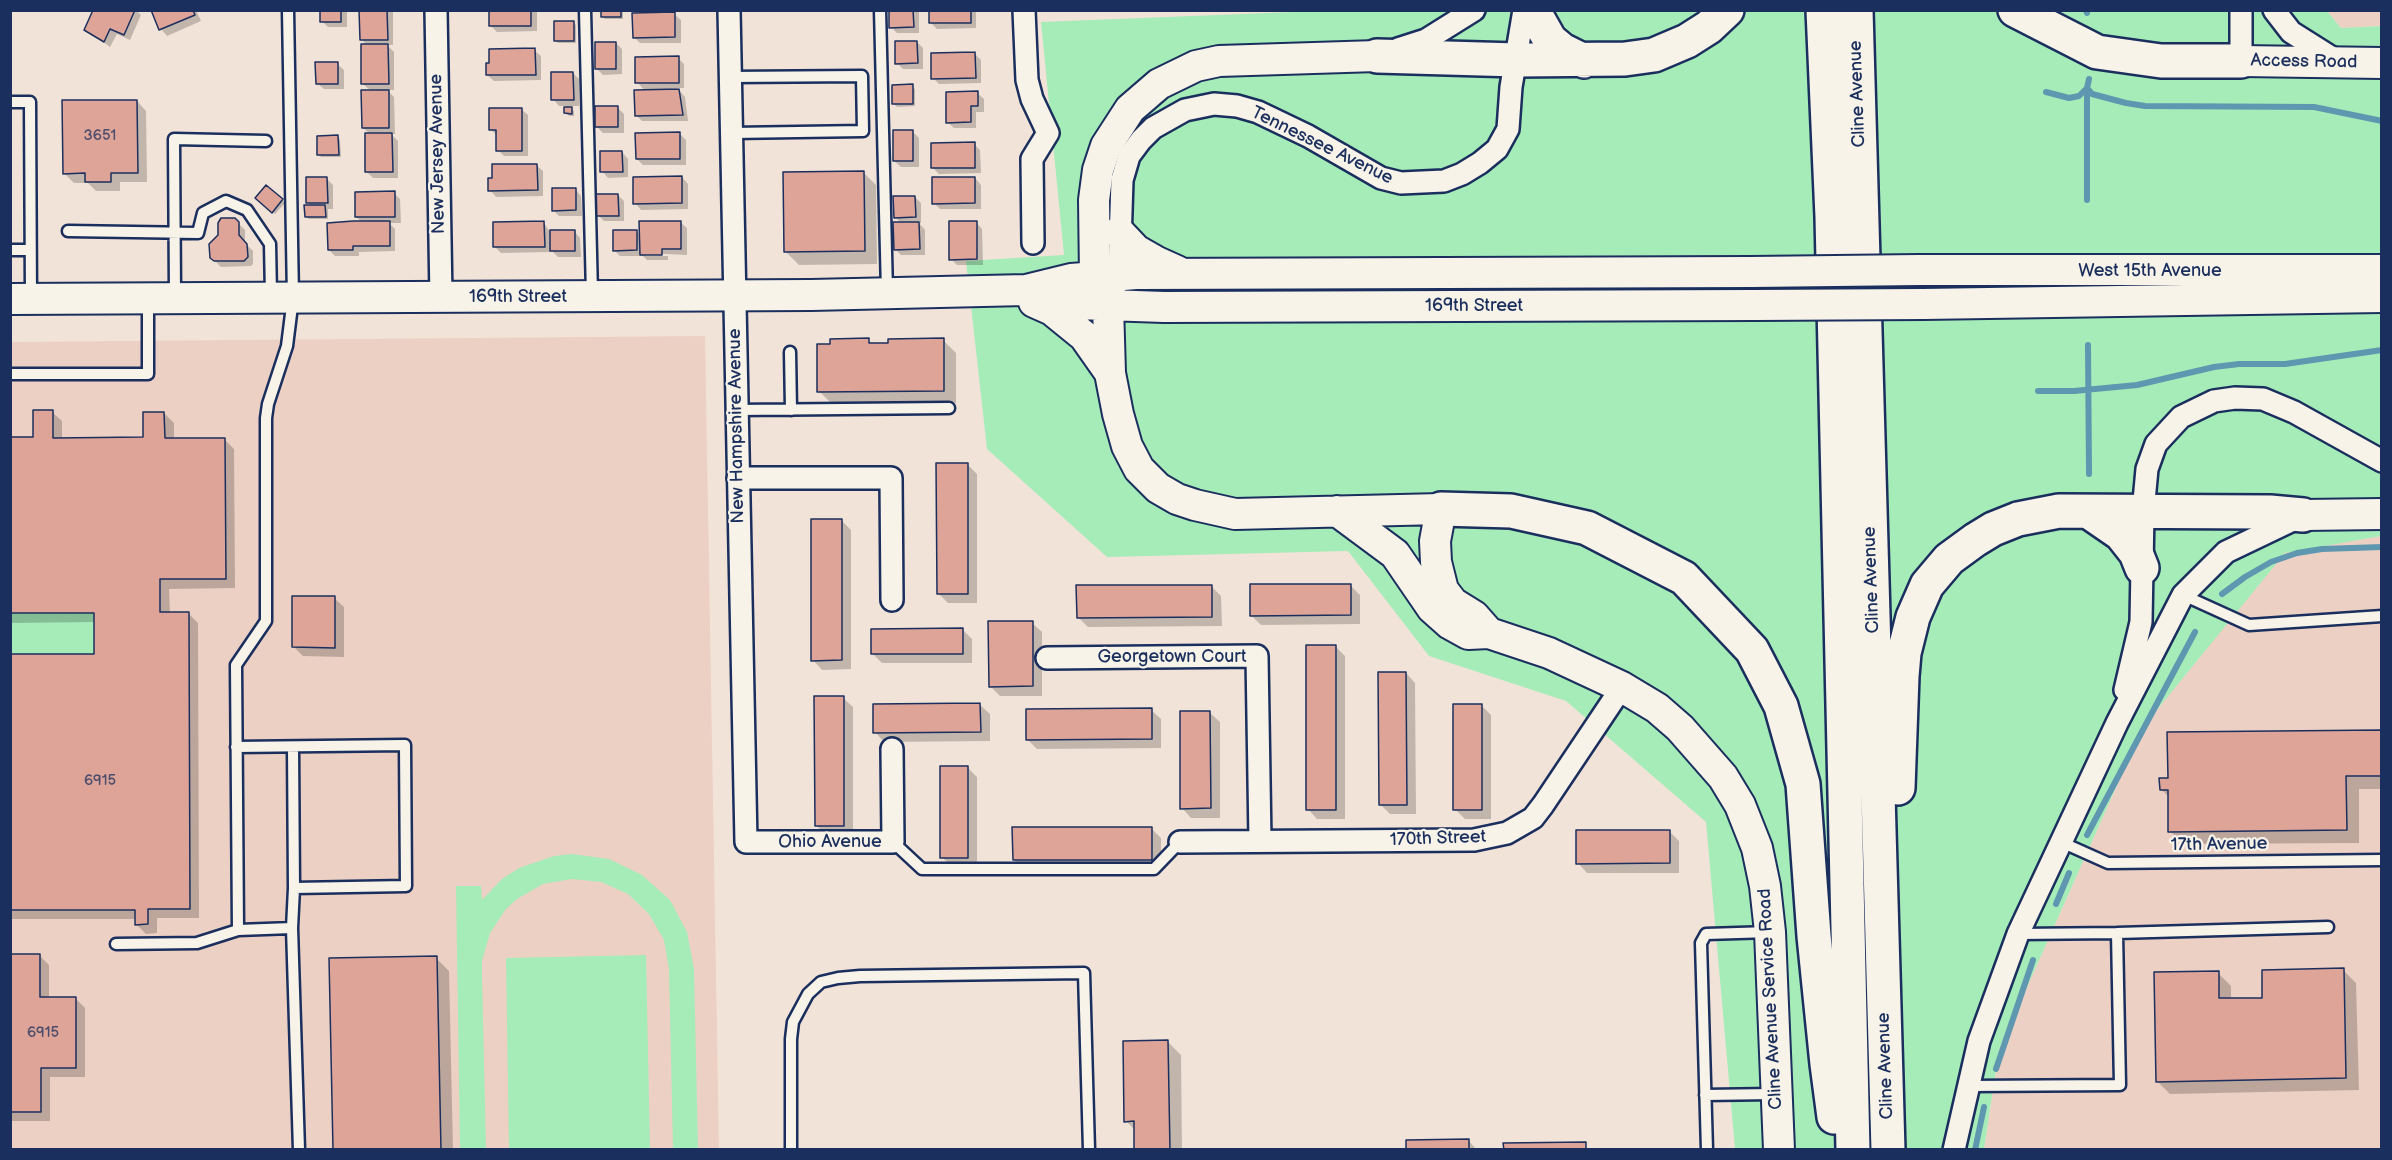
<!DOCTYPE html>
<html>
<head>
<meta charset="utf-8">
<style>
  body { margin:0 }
  #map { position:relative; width:2392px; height:1160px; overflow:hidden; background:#f2e3d8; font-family:"Balsamiq Sans",sans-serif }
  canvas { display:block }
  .frame { position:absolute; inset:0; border:12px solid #1b2f5e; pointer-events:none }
</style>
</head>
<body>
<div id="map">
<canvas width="2392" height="1160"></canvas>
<div class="frame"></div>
</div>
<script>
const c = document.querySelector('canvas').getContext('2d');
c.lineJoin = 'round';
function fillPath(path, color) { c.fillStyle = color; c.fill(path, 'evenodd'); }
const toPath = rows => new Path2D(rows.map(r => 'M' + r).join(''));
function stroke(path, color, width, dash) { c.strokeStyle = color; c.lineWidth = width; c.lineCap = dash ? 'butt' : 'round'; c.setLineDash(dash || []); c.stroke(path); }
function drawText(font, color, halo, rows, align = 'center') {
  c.font = font + ' "Balsamiq Sans",sans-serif'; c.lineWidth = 4.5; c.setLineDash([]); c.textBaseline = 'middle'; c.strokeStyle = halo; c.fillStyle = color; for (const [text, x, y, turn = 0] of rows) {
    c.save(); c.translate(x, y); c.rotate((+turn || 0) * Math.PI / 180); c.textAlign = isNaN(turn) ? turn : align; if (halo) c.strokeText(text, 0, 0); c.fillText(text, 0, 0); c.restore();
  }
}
fillPath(toPath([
  [2327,11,2381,11,2381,26,2341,28],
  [705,336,719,1149,11,1149,10,342],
  [2381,536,2381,1149,1984,1150,1999,1050,2143,727,2285,552]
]), '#ecd0c4');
fillPath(toPath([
  [1343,10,2327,11,2341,28,2381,26,2381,536,2285,553,2143,727,1999,1050,1984,1149,1735,1149,1706,822,1566,701,1429,656,1348,551,1107,557,987,449,966,261,1064,255,1041,22],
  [10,613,94,613,94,654,11,654],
  [572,854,609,859,642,875,670,900,687,932,694,969,698,1149,673,1149,669,969,664,940,649,914,628,894,601,882,572,879,543,884,517,899,506,909,490,933,482,961,482,976,486,1149,460,1149,456,886,481,886,482,900,502,879,519,868,554,856],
  [646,955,650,1149,509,1149,506,958]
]), '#a6ecb9');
fillPath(toPath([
  [94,10,136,10,141,15,130,40,117,34,110,47,85,29],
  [153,10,196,10,201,21,167,36,161,29],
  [321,10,347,10,347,27,328,27,322,21],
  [361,10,393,10,393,45,387,45,394,52,394,90,387,90,394,97,395,134,391,134,398,141,398,178,373,178,367,172,370,134,363,128,371,91,363,84,368,46,361,39],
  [490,10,537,10,537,31,497,32,491,26],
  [602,10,623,10,623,19,605,19,602,16],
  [890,10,919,10,919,33,897,33,891,27],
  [930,10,976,10,976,28,937,29,930,22],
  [674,14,681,20,681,43,640,43,634,37],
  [573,22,576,25,576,43,558,43,555,40],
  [917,42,923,48,923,69,903,69,897,63],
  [616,43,622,49,622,74,603,75,597,69],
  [534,50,541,56,541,80,494,81,487,75],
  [975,54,981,60,981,83,939,84,933,78],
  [678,58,684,64,684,88,677,88,685,97,688,121,642,121,636,115,645,91,637,82],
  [337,64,344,70,344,89,324,89,317,83],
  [573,73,579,79,579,106,568,106,574,111,574,116,569,116,566,113,566,106,559,106,553,99],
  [912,86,915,89,915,106,897,107,894,104],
  [977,93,984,99,984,112,976,112,976,128,954,128,947,122],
  [137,101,146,111,147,182,120,182,120,191,96,191,88,183,74,183,64,173],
  [617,107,624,114,624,133,603,133,596,126],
  [521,109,528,115,528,156,504,156,498,150,498,136,491,130],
  [912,131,919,138,919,167,901,167,894,161],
  [680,134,686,140,686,165,643,165,637,159],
  [338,137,340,140,341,157,321,157,319,154],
  [974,144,980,150,981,173,939,174,932,167],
  [622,152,628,159,628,177,608,178,602,171],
  [536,165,543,171,543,196,496,197,490,190,493,179],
  [863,172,876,185,877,264,799,265,786,252],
  [682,177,688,184,688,209,641,210,635,203],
  [975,178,981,185,981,209,940,209,934,203],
  [327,179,333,185,333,209,328,209,328,219,309,219,306,216,312,207,308,203],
  [267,187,285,203,275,214,257,198],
  [575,189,581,196,582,216,559,216,553,210],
  [394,193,400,199,401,223,389,223,395,229,395,251,359,252,359,256,335,256,329,250,363,223,356,217],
  [618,195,624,201,624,221,604,221,598,215],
  [915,197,921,203,921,223,919,223,925,230,925,255,901,255,895,249,902,224,895,217],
  [235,220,245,230,245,243,253,251,253,264,251,266,221,267,211,257],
  [680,222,687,228,687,255,645,253,645,256,668,256,668,260,647,260,643,256,620,256,614,250,637,232,641,236],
  [976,222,982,229,983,265,957,265,951,259],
  [544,223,550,232,574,231,580,238,581,257,558,257,550,249,550,252,501,253,495,247],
  [868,340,873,345,943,340,956,353,956,403,832,404,819,391],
  [52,412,62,421,62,439,145,439,164,413,174,423,174,440,225,440,234,449,235,588,169,589,170,614,188,613,198,623,199,918,157,918,157,933,146,934,136,924,136,919,10,919,10,655,96,655,96,622,10,623,10,439,34,439],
  [967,464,977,474,977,603,948,603,938,593],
  [841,520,851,530,851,669,822,670,813,660],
  [1350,585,1360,595,1360,624,1261,625,1251,615],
  [1212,587,1221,596,1222,626,1088,627,1078,617],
  [334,598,344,607,344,657,303,656,293,646],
  [1032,623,1042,632,1042,696,1000,696,990,686],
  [963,630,972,639,972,663,882,663,873,654],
  [1335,646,1345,656,1345,819,1317,819,1308,809],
  [1406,673,1415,683,1416,814,1390,814,1381,805],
  [843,698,853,707,853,835,826,835,816,825],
  [980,705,990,714,990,741,884,742,875,732],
  [1481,705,1491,715,1491,819,1465,819,1455,809],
  [1151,710,1161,719,1161,748,1037,749,1027,739],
  [1210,713,1220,722,1220,818,1191,818,1182,808],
  [2382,732,2382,789,2359,789,2359,843,2183,844,2170,831,2169,797,2161,789,2169,779],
  [967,767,977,777,977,867,952,867,942,857],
  [1151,828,1161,838,1161,869,1024,870,1014,860],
  [1669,831,1679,841,1679,873,1587,873,1578,863],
  [10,955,39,955,49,965,49,998,76,999,85,1008,85,1077,50,1077,50,1121,10,1121],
  [436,958,449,971,453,1150,334,1150],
  [2343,970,2356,983,2359,1090,2170,1094,2157,1081,2218,973,2231,986,2231,1000,2264,999],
  [1168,1042,1181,1055,1182,1150,1136,1150,1136,1131,1126,1121],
  [1468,1140,1477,1150,1407,1150]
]), '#0003');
stroke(toPath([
  [2086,10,2087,13],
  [2089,79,2087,88,2092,94,2126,103,2145,106,2314,107,2382,121],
  [2087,89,2087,200],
  [2046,92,2069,98,2079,96,2087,88],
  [2088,345,2089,474],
  [2038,391,2074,391,2137,385,2214,367,2239,364,2285,364,2382,350],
  [2222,594,2245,577,2271,562,2297,553,2322,549,2382,547],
  [2087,835,2195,632],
  [2056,904,2069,873],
  [1996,1069,2033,960],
  [1975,1150,1984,1107]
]), '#5e97af', 6);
const building = toPath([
  [93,10,135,10,124,35,110,29,104,42,84,30,93,10],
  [151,10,193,10,195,15,159,30,151,10],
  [320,10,341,10,341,22,320,22,320,10],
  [359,10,387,10,388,40,360,40,359,10],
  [489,10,531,10,531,26,489,26,489,10],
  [601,10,621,10,621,17,601,17,601,10],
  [889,10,913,10,914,27,889,28,889,10],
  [929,10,971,10,971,23,929,23,929,10],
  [675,12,675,37,633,38,632,13,675,12],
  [554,21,574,21,574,41,554,41,554,21],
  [895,41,917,41,918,63,895,64,895,41],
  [595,42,616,42,616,69,595,69,595,42],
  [361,44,388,44,389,84,361,84,361,44],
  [535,48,536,75,486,75,486,63,489,63,489,49,535,48],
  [975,52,976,78,931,79,931,53,975,52],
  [679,56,679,83,635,83,635,57,679,56],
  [315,62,338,62,338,84,316,84,315,62],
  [551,72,573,72,574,100,551,100,551,72],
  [913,84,913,104,892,104,892,85,913,84],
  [679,89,683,115,635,116,634,90,679,89],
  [361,90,389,90,389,128,362,128,361,90],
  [978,91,978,106,971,106,971,122,946,123,946,92,978,91],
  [62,100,137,100,138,173,111,173,111,182,85,182,85,173,63,174,62,100],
  [595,106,618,106,618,127,595,127,595,106],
  [564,107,572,107,572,114,564,113,564,107],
  [489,108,522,108,522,151,496,151,496,130,489,130,489,108],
  [893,130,913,130,913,161,893,161,893,130],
  [680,132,680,159,636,159,635,133,680,132],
  [365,133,392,133,393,172,365,172,365,133],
  [338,135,339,155,317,155,317,136,338,135],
  [975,142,975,168,931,168,931,143,975,142],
  [600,151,622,151,623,172,600,172,600,151],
  [492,164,537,164,538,190,488,191,488,178,492,178,492,164],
  [864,171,865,251,784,252,783,172,864,171],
  [682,176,682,203,633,204,633,177,682,176],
  [306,177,327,177,328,203,306,203,306,177],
  [932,177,975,177,975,203,932,204,932,177],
  [266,185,283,199,272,213,255,198,266,185],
  [552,188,576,188,576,210,552,211,552,188],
  [395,191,395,217,355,217,355,192,395,191],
  [596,194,618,194,619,216,596,216,596,194],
  [893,196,915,196,916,217,894,218,893,196],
  [304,205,325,205,326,217,305,217,304,205],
  [221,218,235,218,239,222,239,235,247,244,248,257,244,261,214,261,210,258,209,244,218,235,218,223,221,218],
  [353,221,390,221,390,246,353,246,353,250,328,250,327,223,353,221],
  [544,221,545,247,493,247,493,222,544,221],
  [639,221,681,221,681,249,662,249,662,255,640,255,639,221],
  [949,221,977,221,977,259,949,260,949,221],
  [893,222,919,222,920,249,894,250,893,222],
  [550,230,575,230,575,251,550,251,550,230],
  [613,230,637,230,637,250,613,251,613,230],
  [869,338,869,343,888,343,888,339,944,338,944,391,817,392,817,344,830,344,830,339,869,338],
  [33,410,53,410,53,438,143,437,143,412,164,412,165,438,225,438,226,579,160,579,160,612,189,612,190,909,148,909,148,924,135,925,135,910,10,910,10,654,94,654,94,613,10,613,10,437,33,437,33,410],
  [936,463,968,463,968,594,937,594,936,463],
  [811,519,842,519,842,660,811,661,811,519],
  [1250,584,1351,584,1351,615,1250,616,1250,584],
  [1076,585,1212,585,1212,617,1077,618,1076,585],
  [292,596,335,596,335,648,292,647,292,596],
  [988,621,1033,621,1033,686,989,687,988,621],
  [963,628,963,654,871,654,871,629,963,628],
  [1306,645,1336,645,1336,810,1306,810,1306,645],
  [1378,672,1406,672,1407,805,1379,805,1378,672],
  [814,696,844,696,844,826,815,826,814,696],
  [980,703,981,732,873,733,873,704,980,703],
  [1453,704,1482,704,1482,810,1453,810,1453,704],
  [1152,708,1152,739,1026,740,1026,709,1152,708],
  [1180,711,1210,711,1211,808,1180,809,1180,711],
  [2382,730,2382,776,2346,776,2347,830,2168,832,2168,790,2160,790,2159,778,2168,778,2167,732,2382,730],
  [940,766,968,766,968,858,940,858,940,766],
  [1012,827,1152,827,1152,860,1013,860,1012,827],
  [1576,830,1670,830,1670,863,1576,864,1576,830],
  [10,954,40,954,40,997,76,997,76,1068,41,1068,41,1112,10,1112,10,954],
  [437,956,441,1150,333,1150,329,958,437,956],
  [2344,968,2346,1078,2156,1082,2154,972,2219,971,2219,998,2262,998,2262,970,2344,968],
  [1168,1040,1170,1150,1134,1150,1134,1121,1124,1122,1123,1041,1168,1040],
  [1469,1139,1469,1150,1406,1150,1406,1140,1469,1139],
  [1586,1142,1586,1150,1504,1150,1503,1143,1586,1142]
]);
fillPath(building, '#dda497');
stroke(building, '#1b2f5e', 1.5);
const lane = toPath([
  [288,10,293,298,287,346,268,404,266,418,266,621,236,665,238,930,292,928,299,1150],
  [585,10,592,294],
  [880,10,887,292],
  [730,77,862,76,863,131,732,133],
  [10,102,30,102,31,299],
  [68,231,198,233,203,213,226,201,247,210,270,244,271,295],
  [10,250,30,250],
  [175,295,174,139,266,141],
  [790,352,791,410],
  [10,374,148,374,148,299],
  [737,410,949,408],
  [2183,595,2249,625,2382,616],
  [236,747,405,745,406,886,294,888,292,928],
  [293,747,294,888],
  [893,842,922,869,1154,869,1180,842],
  [2061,842,2108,863,2382,860],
  [2117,933,2328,927],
  [116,944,197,943,238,930],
  [1969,1086,2120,1085,2117,933,2018,934],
  [1705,1095,1773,1094],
  [791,1150,791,1039,793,1022,808,994,821,982,838,978,860,976,1084,973,1089,1150],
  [1707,1150,1701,943,1706,934,1770,932]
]);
const street = toPath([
  [436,10,441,297],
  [729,10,746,842,893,842,892,749],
  [1024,10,1027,80,1032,99,1048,133,1032,159,1033,243],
  [2274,10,2291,32,2337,61],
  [1398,49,1426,40,1474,10],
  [2241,61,2241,10],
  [1115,287,1119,275,1122,180,1129,156,1141,140,1153,128,1185,110,1214,104,1237,106,1258,112,1308,136,1381,178,1401,183,1444,181,1462,174,1480,163,1497,149,1508,129,1511,87,1524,10],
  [738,478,891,478,892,600],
  [1047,658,1257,656,1260,841],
  [2125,690,2141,622,2143,512,2147,469,2156,444,2181,417,2214,401,2235,398,2263,399,2294,412,2382,461],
  [1180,842,1474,840,1507,833,1533,818,1543,805,1622,687],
  [1954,1150,1979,1041,2018,934,2117,723,2183,595,2226,552,2297,518]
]);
const secondary = toPath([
  [1377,56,1219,61,1196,66,1159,84,1130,109,1106,146,1098,170,1094,200,1095,277,1108,305,1110,373,1118,414,1127,446,1139,469,1158,488,1177,499,1195,505,1235,514,1441,509,1435,541,1436,562,1443,590,1453,603,1474,616,1489,633],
  [2241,61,2382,63],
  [1119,232,1136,250,1157,262,1177,271],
  [1919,270,2382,270],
  [1029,291,1077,304,1164,307,1754,305],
  [10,299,811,295,1026,290,1071,279,1136,274,1751,272],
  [1034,302,1052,310,1084,336,1110,373],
  [1923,304,2382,297],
  [1337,511,1395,554,1432,608,1450,624,1468,634,1489,633,1549,653,1622,687,1657,708,1680,728,1723,777,1740,805,1757,848,1765,886,1770,932,1779,1150],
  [2303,515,2382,514]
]);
const highway = toPath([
  [1533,10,1550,40,1562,50,1584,61],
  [1823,10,1832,217,1853,1150],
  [1856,10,1888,1150],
  [2015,10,2097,52,2161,61,2241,61],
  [1377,56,1517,60,1625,59,1654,55,1687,41,1709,27,1727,10],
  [1441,509,1511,511,1587,528,1684,578,1752,650,1781,706,1803,784,1814,936,1827,1064,1834,1117],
  [2089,512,2121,534,2136,553,2142,568],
  [1898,788,1902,676,1904,653,1913,617,1927,585,1949,559,1975,540,1993,529,2018,519,2059,511,2270,512,2303,515]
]);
stroke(lane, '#1b2f5e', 15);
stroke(street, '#1b2f5e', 26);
stroke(secondary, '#1b2f5e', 34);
stroke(highway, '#1b2f5e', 38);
stroke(lane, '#f7f3e8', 10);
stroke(street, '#f7f3e8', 21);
stroke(secondary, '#f7f3e8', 30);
stroke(highway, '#f7f3e8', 33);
const secondaryBridge = toPath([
  [1751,272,1919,270],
  [1754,305,1923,304]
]);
stroke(secondaryBridge, '#1b2f5e', 34, []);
stroke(secondaryBridge, '#f7f3e8', 30);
drawText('15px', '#4c4c6c', null, [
  ["3651",100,136],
  ["6915",100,781],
  ["6915",43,1033]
]);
drawText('18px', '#1b2f5e', '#f7f3e8', [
  ["Access Road",2304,62,1],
  ["Cline Avenue",1858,94,-92],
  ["Tennessee Avenue",1322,146,26],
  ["New Jersey Avenue",438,154,-91],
  ["West 15th Avenue",2150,271],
  ["169th Street",518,297],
  ["169th Street",1474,306],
  ["New Hampshire Avenue",737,426,-91],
  ["Cline Avenue",1872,580,-92],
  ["Georgetown Court",1172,657],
  ["170th Street",1438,839,-2],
  ["Ohio Avenue",830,842],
  ["17th Avenue",2219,845,-1],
  ["Cline Avenue Service Road",1771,999,-93],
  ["Cline Avenue",1886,1066,-92]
]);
</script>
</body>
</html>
